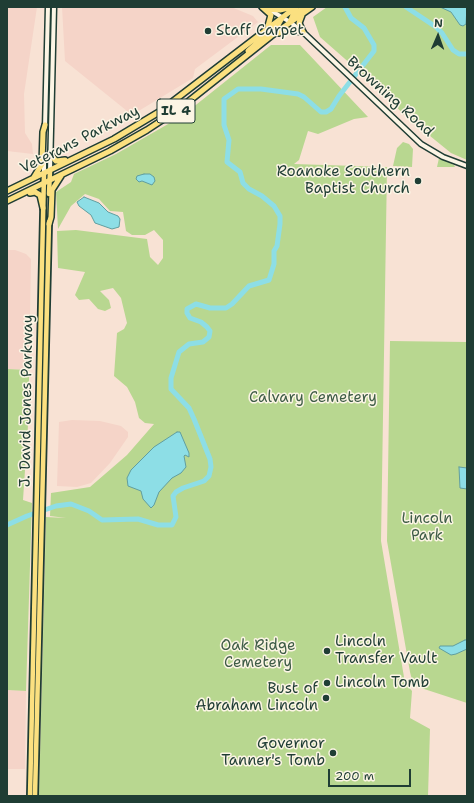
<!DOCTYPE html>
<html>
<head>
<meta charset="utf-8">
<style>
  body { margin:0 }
  #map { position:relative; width:474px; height:803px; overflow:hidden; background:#f8e2d4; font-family:"Shantell Sans",sans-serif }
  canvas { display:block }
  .frame { position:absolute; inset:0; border:8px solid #1f3d34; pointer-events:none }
  .north { position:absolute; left:418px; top:16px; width:40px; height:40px; -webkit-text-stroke:3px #fcf5e5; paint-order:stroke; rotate:2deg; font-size:11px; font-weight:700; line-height:16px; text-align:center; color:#1f3d34 }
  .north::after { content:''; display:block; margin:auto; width:14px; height:18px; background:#1f3d34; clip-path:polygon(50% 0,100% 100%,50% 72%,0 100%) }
  .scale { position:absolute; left:328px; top:769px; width:83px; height:18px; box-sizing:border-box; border:2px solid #1f3d34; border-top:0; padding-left:5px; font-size:12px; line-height:14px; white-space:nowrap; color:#1f3d34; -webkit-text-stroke:3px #fcf5e5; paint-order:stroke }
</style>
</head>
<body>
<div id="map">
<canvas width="474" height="803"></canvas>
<div class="frame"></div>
<div class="north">N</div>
<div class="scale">200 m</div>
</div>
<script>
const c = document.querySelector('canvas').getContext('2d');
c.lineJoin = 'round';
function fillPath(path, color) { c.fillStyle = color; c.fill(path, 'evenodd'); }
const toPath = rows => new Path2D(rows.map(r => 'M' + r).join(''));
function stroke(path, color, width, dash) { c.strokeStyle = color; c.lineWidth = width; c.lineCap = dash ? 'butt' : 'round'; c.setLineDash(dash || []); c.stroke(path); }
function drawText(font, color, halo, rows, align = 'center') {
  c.font = font + ' "Shantell Sans",sans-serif'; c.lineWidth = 3; c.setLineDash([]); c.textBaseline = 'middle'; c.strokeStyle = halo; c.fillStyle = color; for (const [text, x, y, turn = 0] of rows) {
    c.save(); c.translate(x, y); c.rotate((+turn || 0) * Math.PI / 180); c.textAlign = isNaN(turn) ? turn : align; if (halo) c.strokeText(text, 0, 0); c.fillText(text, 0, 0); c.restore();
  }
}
fillPath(toPath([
  [7,7,37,7,24,94,25,133,32,144,33,154,7,151],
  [62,7,231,7,253,16,258,22,195,69,193,78,132,115,65,61],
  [7,250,15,250,26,254,31,259,29,370,7,369],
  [72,420,100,421,121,426,128,432,128,437,110,463,91,483,77,487,57,486,59,422],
  [7,690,26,691,25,769,7,769]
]), '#f5d4c8');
fillPath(toPath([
  [327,7,467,7,467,160,451,153,403,114,385,94,320,37,313,17],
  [271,45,300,45,368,117,354,119,318,134,308,131,299,160,294,164,387,167,381,541,405,683,412,691,410,718,430,729,428,796,39,796,46,517,66,518,50,516,51,493,90,487,127,455,154,424,145,423,139,418,135,402,127,387,114,376,117,333,124,329,127,323,121,298,113,288,100,291,109,300,111,308,105,311,98,309,89,299,79,300,75,295,85,272,58,268,57,231,76,230,147,239,150,257,158,265,163,258,163,240,154,230,145,235,132,235,126,231,123,212,110,211,99,199,85,194,71,206,58,229,56,192,71,182,74,174,116,154,182,116],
  [403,142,409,144,413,149,412,167,393,166,397,148],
  [439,158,454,165,455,167,437,167],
  [390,341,467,342,467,703,418,687,412,680,410,672,387,541],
  [7,369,29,370,29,410,23,500,32,503,26,691,7,690]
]), '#b8d790');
const water = toPath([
  [440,7,467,7,466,24,463,26,460,25,451,12,440,7],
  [144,174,150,174,154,177,155,181,152,185,142,181,139,182,136,179,137,176,144,174],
  [84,197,99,203,108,212,118,216,120,219,119,227,112,229,95,223,91,215,79,206,77,202,84,197],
  [177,432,180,432,189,453,189,457,185,455,184,456,186,467,181,473,172,478,159,492,154,505,151,508,143,499,141,491,128,486,127,478,131,470,154,447,177,432],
  [459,467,467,468,467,489,460,488,459,467],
  [465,640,467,640,467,649,456,654,451,655,439,648,440,646,453,646,465,640]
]);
fillPath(water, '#8ddee6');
stroke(water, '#619e9f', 1);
stroke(toPath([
  [406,7,436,27,442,33,453,50,459,54,467,54],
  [7,525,27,516,56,506,71,504,89,511,102,520,138,519,158,525,172,525,176,517,173,496,176,492,183,488,204,481,209,476,211,467,210,459,194,419,189,408,171,389,171,378,179,352,189,344,203,342,209,337,210,331,207,327,201,322,190,318,187,313,187,309,196,304,210,308,226,308,232,304,249,286,269,280,274,264,274,251,277,246,280,224,280,216,274,206,262,196,249,189,243,183,240,172,227,162,229,140,224,125,224,99,238,89,261,89,298,94,304,97,321,112,326,112,331,109,339,96,374,51,374,45,364,28,351,18,345,7]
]), '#8ddee6', 5);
const secondary = toPath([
  [270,10,290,22,303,32,421,144,443,157,467,166],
  [45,127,48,7],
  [50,171,54,7],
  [44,174,44,159]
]);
const primary = toPath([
  [49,194,50,171],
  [30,796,44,174],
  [35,796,49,222]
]);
const highway = toPath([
  [262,7,271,15,268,26],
  [268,9,280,10,292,7],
  [302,15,299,23,303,32],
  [290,22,293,15,304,7],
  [279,33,289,30,303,32],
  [248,51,278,25,282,18],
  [50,154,56,161,65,160],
  [34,177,42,164,43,132,45,125],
  [7,191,114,139,159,112,296,7],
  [30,193,35,192,40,195,43,208],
  [7,201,110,151,147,130,179,109,271,36,312,7],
  [49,224,51,217,52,190,61,176]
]);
stroke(secondary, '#1f3d34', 7);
stroke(primary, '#1f3d34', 8);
stroke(highway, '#1f3d34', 8);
stroke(secondary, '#fcf5e5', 4);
stroke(primary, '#fbe080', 4.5);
stroke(highway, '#fbe080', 5);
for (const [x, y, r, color] of [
  [208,31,4,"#1f3d34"],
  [418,181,4,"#1f3d34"],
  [327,651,4,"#1f3d34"],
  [327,683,4,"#1f3d34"],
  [326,698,4,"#1f3d34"],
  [333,753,4,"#1f3d34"]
]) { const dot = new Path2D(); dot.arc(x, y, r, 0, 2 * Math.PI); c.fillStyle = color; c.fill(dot); stroke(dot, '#fcf5e5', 1.5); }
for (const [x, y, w] of [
  [176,111,38]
]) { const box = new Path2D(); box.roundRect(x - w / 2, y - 12, w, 24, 3); c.fillStyle = '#fcf5e5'; c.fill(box); stroke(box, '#1f3d34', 1); }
drawText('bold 14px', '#1f3d34', null, [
  ["IL 4",176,111]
]);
drawText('15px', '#1f3d34', '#fcf5e5', [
  ["Staff Carpet",216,31],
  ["Roanoke Southern",410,172,"right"],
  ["Baptist Church",410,189,"right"],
  ["Lincoln",335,642],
  ["Transfer Vault",335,659],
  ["Lincoln Tomb",335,683],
  ["Bust of",318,689,"right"],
  ["Abraham Lincoln",318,706,"right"],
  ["Governor",325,744,"right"],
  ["Tanner's Tomb",325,761,"right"]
], 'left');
drawText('15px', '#1f3d34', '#fcf5e5', [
  ["Browning Road",390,97,42],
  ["Veterans Parkway",80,140,-27],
  ["J. David Jones Parkway",27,401,-89]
]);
drawText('15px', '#3e5c46', '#fcf5e5', [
  ["Calvary Cemetery",313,398],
  ["Lincoln",427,519],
  ["Park",427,536],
  ["Oak Ridge",258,646],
  ["Cemetery",258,663]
]);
</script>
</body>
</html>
